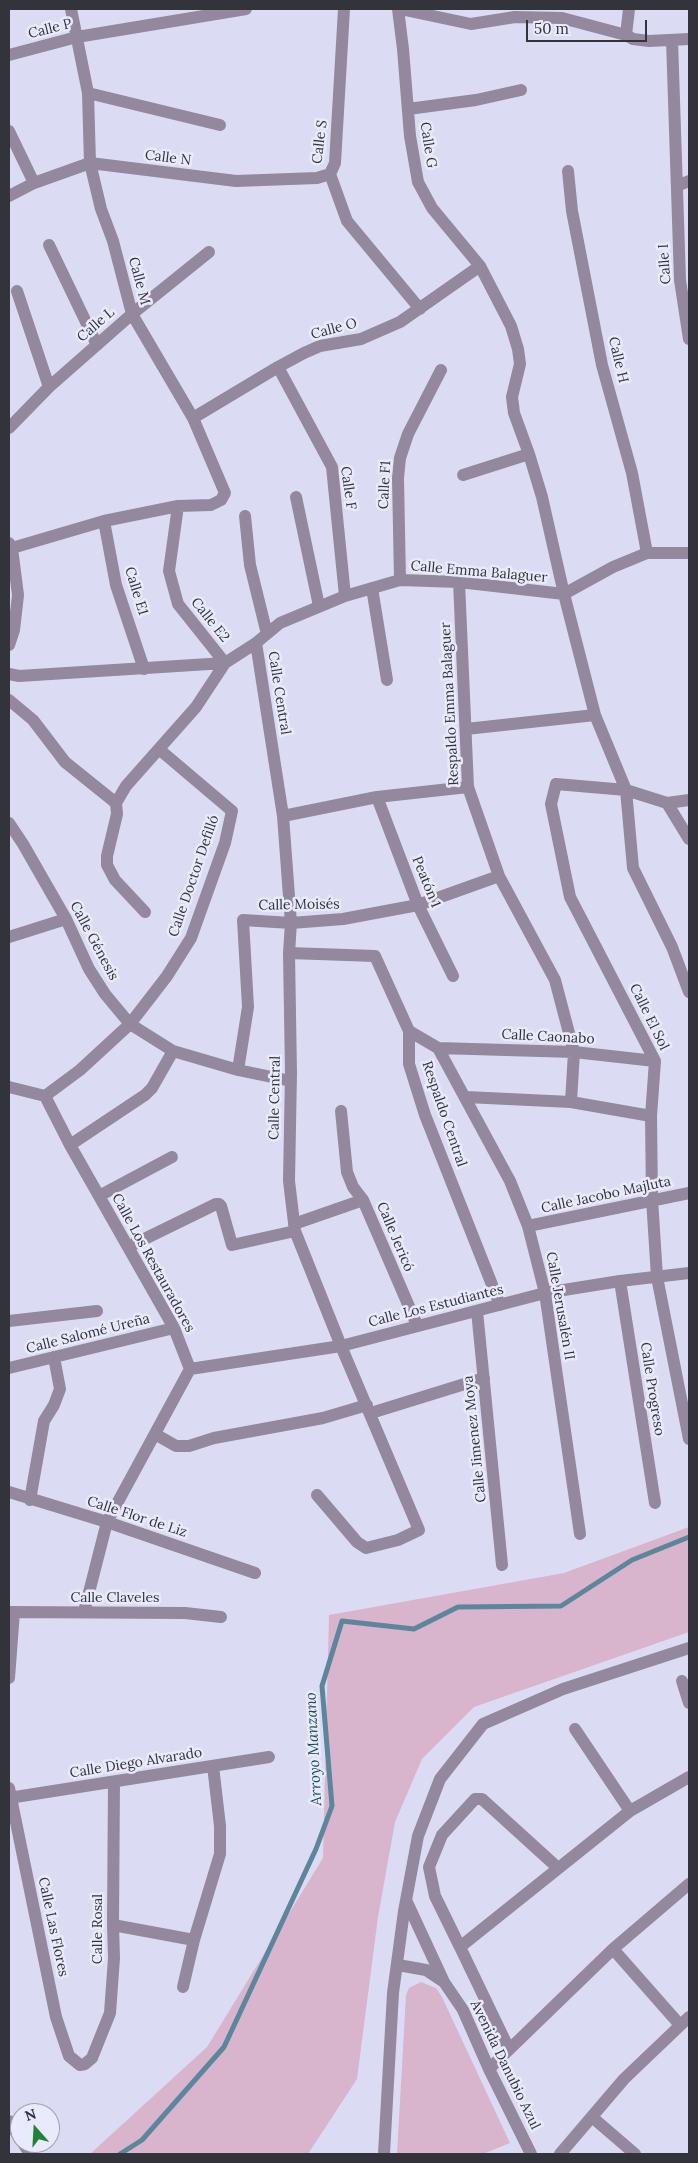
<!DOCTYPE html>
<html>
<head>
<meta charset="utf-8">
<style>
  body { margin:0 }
  #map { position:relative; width:698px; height:2163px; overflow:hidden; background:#dbdcf3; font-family:Lora,serif }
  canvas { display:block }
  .frame { position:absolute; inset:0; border:10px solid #32333b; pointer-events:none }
  .north { position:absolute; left:10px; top:2103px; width:50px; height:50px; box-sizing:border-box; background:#e9eafc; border:1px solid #a0a1af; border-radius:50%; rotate:341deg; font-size:14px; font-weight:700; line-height:20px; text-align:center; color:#32333b }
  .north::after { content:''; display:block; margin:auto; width:18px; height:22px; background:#1f8337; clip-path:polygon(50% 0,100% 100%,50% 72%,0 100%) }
  .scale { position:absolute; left:526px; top:20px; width:121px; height:22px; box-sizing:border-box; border:2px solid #32333b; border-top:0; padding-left:6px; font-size:15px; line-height:18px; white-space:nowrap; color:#32333b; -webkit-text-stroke:4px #e9eafc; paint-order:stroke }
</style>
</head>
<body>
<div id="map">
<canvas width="698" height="2163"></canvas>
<div class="frame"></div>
<div class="north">N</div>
<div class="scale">50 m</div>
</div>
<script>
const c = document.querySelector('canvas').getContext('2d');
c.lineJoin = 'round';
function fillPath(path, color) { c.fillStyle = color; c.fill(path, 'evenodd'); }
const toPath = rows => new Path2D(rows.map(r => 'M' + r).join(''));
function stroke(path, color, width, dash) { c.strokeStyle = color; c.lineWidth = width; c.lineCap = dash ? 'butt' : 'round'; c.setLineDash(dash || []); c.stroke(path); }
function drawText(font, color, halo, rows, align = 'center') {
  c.font = font + ' Lora,serif'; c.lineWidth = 5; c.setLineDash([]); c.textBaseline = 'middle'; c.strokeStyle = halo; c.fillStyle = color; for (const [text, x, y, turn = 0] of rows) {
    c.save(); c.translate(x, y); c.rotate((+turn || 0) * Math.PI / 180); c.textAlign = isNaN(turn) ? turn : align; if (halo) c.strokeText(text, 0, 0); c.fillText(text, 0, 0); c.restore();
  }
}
fillPath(toPath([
  [689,1527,689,1632,474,1707,422,1759,395,1822,378,1917,357,2079,308,2154,90,2154,207,2047,323,1858,329,1615,564,1573],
  [421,1982,436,1988,442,1997,510,2143,483,2154,397,2154,406,1995,409,1988]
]), '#d9b4cd');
stroke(toPath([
  [120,2154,142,2140,224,2047,316,1849,332,1806,322,1686,342,1621,414,1629,458,1607,561,1606,632,1560,689,1537]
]), '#5c869c', 5);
stroke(toPath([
  [344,9,335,163,330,174,347,221,420,309],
  [398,9,403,49,410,136,418,182,432,208,480,266,511,326,518,349,520,364,512,397,514,413,529,454,542,497,564,594,595,715,626,790,633,868,672,947,689,992],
  [400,9,471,24,515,17,562,18,626,35,633,39,649,41,689,39],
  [626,35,629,9],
  [672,40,680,280,689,339],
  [9,55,77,37,246,9],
  [88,93,220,125],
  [408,109,476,100,521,90],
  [9,131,34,183],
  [568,171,572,211,602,365,632,473,647,553],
  [677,186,689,181],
  [9,196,34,183,90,163,236,181,317,178,330,174],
  [49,245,97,345],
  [17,291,49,387],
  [278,367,332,467,345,596],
  [193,418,278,367,304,353,320,346,361,339,400,322,480,266],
  [9,428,49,387,132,314,209,252],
  [463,475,529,454],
  [296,497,319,606],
  [178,506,169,571,178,604,225,663],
  [245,516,250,565,267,634],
  [104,521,116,585,144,669],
  [9,543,12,548,18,595,14,630,9,645],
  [12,548,104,521,178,506,211,505,221,500,225,493,193,418,132,314,113,241,101,209,90,163,88,93,71,9],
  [400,580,398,478,400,458,408,434,441,370],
  [459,582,468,787,499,876,555,980,574,1052,571,1102],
  [372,588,387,680],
  [256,643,283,816,291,923,289,953,291,1073,289,1181,295,1231,341,1346,419,1530,398,1540,366,1548,357,1542,317,1495],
  [9,674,19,676,225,663,256,643,280,623,345,596,400,580,459,582,564,594,613,567,647,553,689,553],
  [9,700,33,720,65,762,116,803],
  [466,729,595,715],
  [377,797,418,905,453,976],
  [689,800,667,803,626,790,556,784,551,804,570,897,655,1061,651,1116,652,1199,657,1277,689,1439],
  [116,803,126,786,196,707,225,663],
  [116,803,117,814,107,856,107,865,115,880,145,912],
  [667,803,689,839],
  [283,816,377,797,468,787],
  [9,823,23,844,66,919,89,969,105,994,130,1024,173,1051,238,1070,291,1081],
  [9,937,66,919],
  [289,953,375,956,409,1031,409,1064,425,1115,500,1305],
  [409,1031,438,1048,510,1181,528,1226,545,1293,580,1534],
  [438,1048,574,1052,655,1061],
  [238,1070,248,1007,243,920,291,923,343,919,418,905,499,876],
  [9,1087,45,1096],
  [45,1096,70,1145,174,1328,190,1369,107,1522,84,1612],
  [45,1096,80,1070,130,1024,167,976,191,938,225,843,232,811,160,750],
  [466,1097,571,1102,651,1116],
  [341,1111,347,1172,353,1187,363,1200],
  [70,1145,145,1095,152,1088,173,1051],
  [99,1196,172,1157],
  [294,1224,363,1200,417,1325],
  [528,1226,689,1193],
  [128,1247,216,1204,219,1204,221,1206,232,1245,295,1231],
  [620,1281,655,1503],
  [477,1311,502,1565],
  [9,1321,97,1311],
  [9,1368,174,1328],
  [190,1369,341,1346,545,1293,620,1281,689,1273],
  [371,1413,484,1378],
  [155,1434,176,1446,189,1446,214,1438,323,1418,367,1405],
  [9,1492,107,1522,255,1573],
  [30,1500,44,1421,54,1405,60,1389,54,1357],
  [9,1612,185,1613,221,1617],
  [9,1678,14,1612],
  [682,1681,689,1703],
  [575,1729,630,1811],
  [9,1788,56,2017,69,2056,80,2065,85,2064,92,2058,110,2013,114,1958,113,1925,114,1782],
  [9,1798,269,1757],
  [406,1900,444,1982],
  [113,1925,194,1940],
  [460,1947,435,1896,429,1867,442,1835,475,1799,482,1799,558,1868],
  [613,1949,680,2025],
  [398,1965,426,1970,444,1982,463,2010,489,2069,531,2154],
  [183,1987,194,1940,220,1854,220,1826,213,1766],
  [509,2049,460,1947,630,1811,689,1777],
  [489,2069,613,1949,689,1884],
  [592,2117,635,2154],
  [9,2121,20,2139],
  [23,2143,30,2154],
  [384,2154,393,1993,404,1911,418,1836,440,1779,483,1724,563,1689,689,1648],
  [560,2154,624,2079,689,2017]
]), '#93889d', 12);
drawText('14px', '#32333b', '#e9eafc', [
  ["Calle P",50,29,-14],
  ["Calle S",320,142,-83],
  ["Calle G",428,145,81],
  ["Calle N",168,158,7],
  ["Calle I",665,264,-94],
  ["Calle M",139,281,75],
  ["Calle L",96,325,-41],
  ["Calle O",334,329,-15],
  ["Calle H",618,360,77],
  ["Calle F1",385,485,-87],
  ["Calle F",348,488,82],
  ["Calle Emma Balaguer",479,572,5],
  ["Calle E1",136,591,73],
  ["Calle E2",210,620,51],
  ["Calle Central",279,693,81],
  ["Respaldo Emma Balaguer",450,704,-93],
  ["Calle Doctor Defilló",194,876,-71],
  ["Peatón 1",426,882,68],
  ["Calle Moisés",299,905,-1],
  ["Calle Génesis",94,941,62],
  ["Calle El Sol",649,1017,64],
  ["Calle Caonabo",548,1037,3],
  ["Calle Central",275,1098,-89],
  ["Respaldo Central",444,1114,71],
  ["Calle Jacobo Majluta",606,1195,-12],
  ["Calle Jericó",395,1237,67],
  ["Calle Los Restauradores",153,1263,61],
  ["Calle Los Estudiantes",436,1306,-14],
  ["Calle Jerusalén II",560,1306,80],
  ["Calle Salomé Ureña",88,1334,-14],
  ["Calle Progreso",652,1389,81],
  ["Calle Jimenez Moya",475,1439,-96],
  ["Calle Flor de Liz",137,1517,18],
  ["Calle Claveles",115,1598],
  ["Calle Diego Alvarado",136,1763,-9],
  ["Calle Las Flores",53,1927,78],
  ["Calle Rosal",98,1929,-90],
  ["Avenida Danubio Azul",505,2065,64]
]);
drawText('italic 15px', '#1a4c61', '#e9eafc', [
  ["Arroyo Manzano",314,1749,-93]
]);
</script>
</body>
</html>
